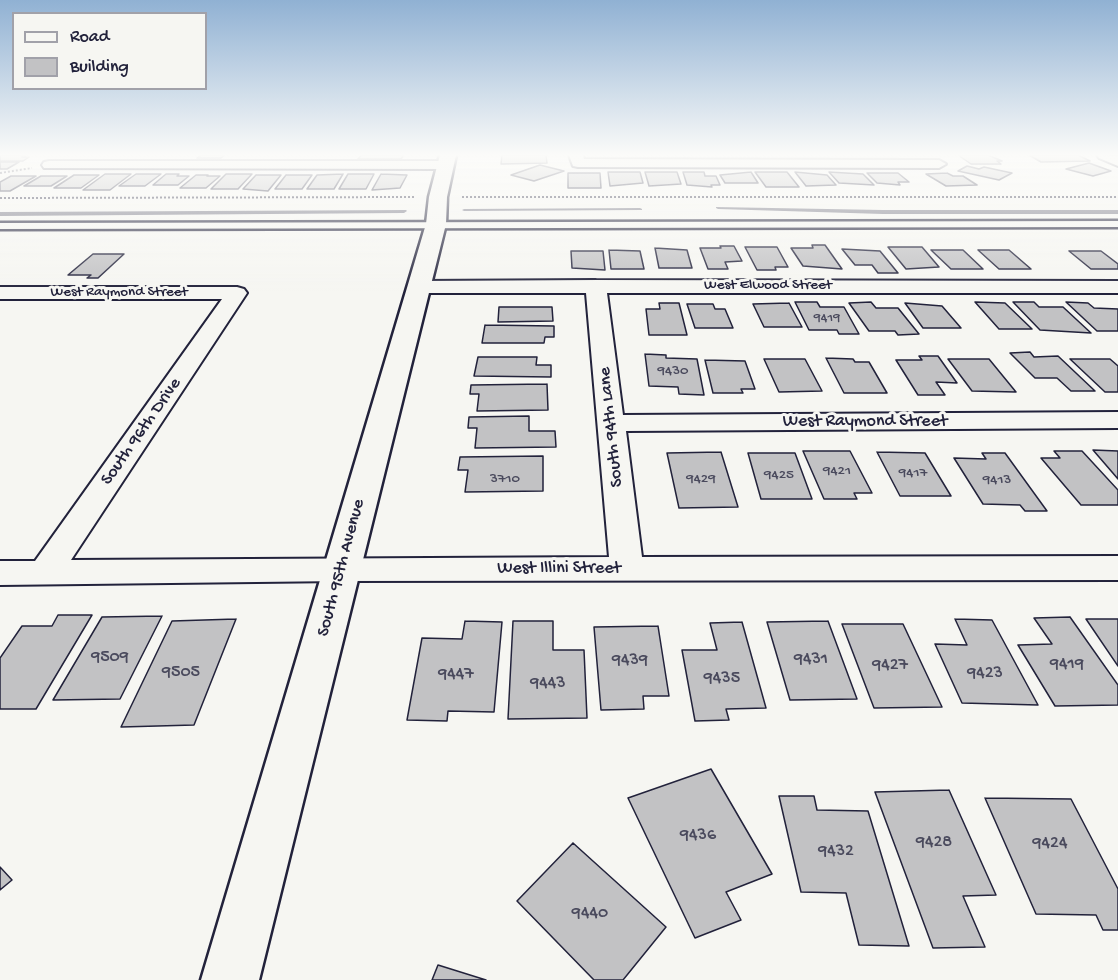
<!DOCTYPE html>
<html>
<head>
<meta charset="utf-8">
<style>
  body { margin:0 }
  #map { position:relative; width:1118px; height:980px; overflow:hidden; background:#f6f6f2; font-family:"Gochi Hand",sans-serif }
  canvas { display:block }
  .legend { position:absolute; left:12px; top:12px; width:195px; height:78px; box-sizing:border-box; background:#f6f6f2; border:2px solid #a1a1a9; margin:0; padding:8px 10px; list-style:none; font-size:18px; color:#22223b }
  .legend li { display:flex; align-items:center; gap:12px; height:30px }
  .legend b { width:30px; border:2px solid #a1a1a9 }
</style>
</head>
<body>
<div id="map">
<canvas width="1118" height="980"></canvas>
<ul class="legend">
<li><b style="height:8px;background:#f6f6f2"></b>Road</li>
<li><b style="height:16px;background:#c2c2c4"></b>Building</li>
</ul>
</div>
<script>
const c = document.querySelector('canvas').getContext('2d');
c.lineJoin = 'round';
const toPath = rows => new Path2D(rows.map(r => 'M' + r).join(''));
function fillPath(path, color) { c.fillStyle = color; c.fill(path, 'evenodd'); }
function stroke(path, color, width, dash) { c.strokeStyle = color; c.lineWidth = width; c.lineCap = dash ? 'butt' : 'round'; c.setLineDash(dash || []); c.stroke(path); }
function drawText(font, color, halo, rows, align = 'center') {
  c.font = font + ' "Gochi Hand",sans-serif'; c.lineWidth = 6; c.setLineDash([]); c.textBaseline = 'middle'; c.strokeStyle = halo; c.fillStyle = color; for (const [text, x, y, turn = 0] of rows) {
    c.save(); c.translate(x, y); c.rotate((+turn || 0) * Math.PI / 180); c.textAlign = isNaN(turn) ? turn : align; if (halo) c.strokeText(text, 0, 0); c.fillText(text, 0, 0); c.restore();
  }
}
fillPath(toPath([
  [716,207,883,210,1118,210,1118,214,883,214,718,209,716,208,716,207],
  [640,208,642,209,642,210,464,211,462,210,464,209,640,208],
  [406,210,407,211,404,213,0,216,0,212,406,210]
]), '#757583');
const building = toPath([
  [0,155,26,155,22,157,29,157,23,161,0,161,0,155],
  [201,155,225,155,221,158,197,158,201,155],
  [361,155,404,155,401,159,358,159,361,155],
  [502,155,546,155,547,163,501,164,502,155],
  [958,155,988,155,1002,161,997,161,1001,164,971,164,958,155],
  [1029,155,1078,155,1090,161,1041,162,1029,155],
  [0,162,19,162,7,169,0,169,0,162],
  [1089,163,1111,171,1093,176,1066,169,1089,163],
  [540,165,564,171,534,181,511,175,540,165],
  [967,166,979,169,984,167,1012,173,999,180,958,171,967,166],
  [608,172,640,172,643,183,610,186,608,172],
  [645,172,677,172,681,184,649,186,645,172],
  [683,172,704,172,705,176,716,176,720,185,711,185,712,187,687,185,683,172],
  [751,172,758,183,725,183,720,175,751,172],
  [755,172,787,172,799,187,766,187,755,172],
  [795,172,827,175,836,185,806,186,795,172],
  [829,172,863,174,874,185,839,183,829,172],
  [568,173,600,173,601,188,568,188,568,173],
  [867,173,898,173,909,182,898,182,900,185,877,183,867,173],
  [947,173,953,176,963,176,977,185,946,186,926,174,947,173],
  [105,174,131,174,110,190,83,190,105,174],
  [136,174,161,174,145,186,119,186,136,174],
  [166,174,179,174,177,176,189,176,178,185,153,185,166,174],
  [226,174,252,174,238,189,211,189,226,174],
  [343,174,334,189,307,189,317,175,343,174],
  [348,174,374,174,366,189,339,189,348,174],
  [381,174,407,175,400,188,372,190,381,174],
  [74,175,99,175,81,188,54,188,74,175],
  [196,175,208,175,207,176,220,176,206,188,180,188,196,175],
  [256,175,281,175,268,191,243,189,256,175],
  [286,175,312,175,302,189,275,189,286,175],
  [11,176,36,176,10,191,0,191,0,182,11,176],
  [41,176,67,176,51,186,24,186,41,176],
  [812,245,825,245,842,269,803,266,791,248,813,248,812,245],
  [720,246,734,246,742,261,725,262,728,269,708,269,700,248,721,248,720,246],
  [745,247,777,247,788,267,775,267,776,270,757,270,745,247],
  [888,247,922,247,939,267,906,269,888,247],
  [655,248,687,250,692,268,659,268,655,248],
  [842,249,880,251,898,273,878,273,872,265,855,265,842,249],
  [609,250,640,251,644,269,611,269,609,250],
  [931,250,963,250,983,269,951,269,931,250],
  [978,250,1009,250,1031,269,999,269,978,250],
  [571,251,603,251,605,270,572,268,571,251],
  [1069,251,1101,251,1118,264,1118,269,1091,269,1069,251],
  [93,254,124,254,98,278,87,278,91,275,68,275,93,254],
  [795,302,817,302,820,307,844,307,859,334,839,334,837,330,809,330,795,302],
  [871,302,876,308,898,308,919,334,898,335,895,331,869,331,849,303,871,302],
  [975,302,1005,303,1032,329,999,329,975,302],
  [1013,302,1034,302,1039,307,1063,307,1091,333,1040,330,1013,302],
  [1066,302,1088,303,1094,308,1118,309,1118,331,1097,331,1066,302],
  [659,303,679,303,687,335,649,335,646,309,660,309,659,303],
  [789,303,802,327,764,327,753,304,789,303],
  [905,303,942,306,961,328,923,328,905,303],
  [687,304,713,304,715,309,725,309,733,328,695,328,687,304],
  [499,307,552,307,553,321,498,322,499,307],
  [485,325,554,326,554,337,545,337,544,343,482,343,485,325],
  [1030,352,1034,357,1058,356,1095,391,1071,391,1057,378,1035,378,1010,353,1030,352],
  [645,354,666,355,666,358,697,359,704,395,679,394,678,387,649,386,645,354],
  [919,356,938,356,957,383,936,382,945,395,918,395,896,360,922,360,919,356],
  [478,357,537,357,536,365,551,365,551,377,474,376,478,357],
  [826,358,853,359,855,362,869,362,887,393,844,393,826,358],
  [764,359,805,359,822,391,779,392,764,359],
  [948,359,989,359,1016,392,972,391,948,359],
  [1070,359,1110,359,1118,366,1118,392,1105,392,1070,359],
  [705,360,745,361,755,389,741,389,743,393,713,393,705,360],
  [547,384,548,410,477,411,479,394,470,394,471,385,547,384],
  [529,416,529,431,555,431,556,447,475,448,477,428,468,428,469,417,529,416],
  [1093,450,1118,451,1118,479,1093,450],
  [803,451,850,451,872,493,854,493,857,499,824,499,803,451],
  [1054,451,1082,451,1118,490,1118,505,1081,505,1041,458,1060,458,1054,451],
  [721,452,738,507,679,508,667,453,721,452],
  [877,452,925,453,951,496,900,496,877,452],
  [748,453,795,453,812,499,761,499,748,453],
  [982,453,1005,453,1047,511,1025,511,1020,505,983,504,954,458,986,459,982,453],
  [543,456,543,491,465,492,468,470,458,470,460,457,543,456],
  [58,615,92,615,36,709,0,709,0,658,22,626,52,626,58,615],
  [162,616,120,699,53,700,102,617,162,616],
  [1070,617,1118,685,1118,705,1055,706,1018,645,1052,644,1034,618,1070,617],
  [236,619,194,725,121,727,172,621,236,619],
  [955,619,992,620,1038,705,962,703,935,644,967,645,955,619],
  [1086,619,1118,619,1118,666,1086,619],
  [465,621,502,622,494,712,448,711,447,721,407,720,422,638,462,639,465,621],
  [513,621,553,621,553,650,584,650,587,718,508,719,513,621],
  [828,621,857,699,790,700,767,622,828,621],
  [742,622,766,708,726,709,729,720,695,721,682,650,717,650,710,623,742,622],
  [842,624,903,624,942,707,874,708,842,624],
  [658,626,669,696,643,696,644,709,601,710,594,627,658,626],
  [711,769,772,874,726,892,741,920,695,938,628,798,711,769],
  [949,790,996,895,963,896,985,947,933,948,875,792,949,790],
  [779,796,814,796,817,810,868,811,909,946,859,945,846,893,801,892,779,796],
  [985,798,1071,799,1118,889,1118,930,1103,930,1096,915,1036,914,985,798],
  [573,843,666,927,623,980,594,980,517,901,573,843],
  [0,867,12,880,0,890,0,867],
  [438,965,486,980,432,980,438,965]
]);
fillPath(building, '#c2c2c4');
stroke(building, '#22223b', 1.5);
const service = toPath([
  [1118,221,1118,227,0,229,0,223,1118,221]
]);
const minor = toPath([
  [569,155,583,155,584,159,939,160,946,164,939,168,578,167,573,166,569,155],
  [1097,155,1118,156,1118,166,1099,158,1097,155],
  [49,161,446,161,453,165,446,169,44,168,42,165,44,162,49,161],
  [596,280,1118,281,1118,293,607,293,623,415,1118,412,1118,428,626,431,642,557,1118,556,1118,580,342,581,0,585,0,561,35,561,222,299,0,299,0,287,237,287,244,289,247,293,71,560,609,557,586,293,418,293,411,291,408,287,411,283,418,281,596,280]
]);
const tertiary = toPath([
  [440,155,456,155,447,197,446,224,259,980,201,980,426,224,429,197,440,155]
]);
stroke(service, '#22223b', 5);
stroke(minor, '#22223b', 4);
stroke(tertiary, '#22223b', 5);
stroke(toPath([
  [0,173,32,168],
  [462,197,1118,197],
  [0,198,415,197]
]), '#22223b', 2, [2, 2]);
fillPath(service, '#f6f6f2');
fillPath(minor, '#f6f6f2');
fillPath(tertiary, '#f6f6f2');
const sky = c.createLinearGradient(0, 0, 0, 292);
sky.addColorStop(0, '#90b1d3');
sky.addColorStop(0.53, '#fbfbf9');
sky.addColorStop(1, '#fbfbf900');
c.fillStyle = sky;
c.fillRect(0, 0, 1118, 292);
drawText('14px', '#4a4a5d', null, [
  ["9419",827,319]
]);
drawText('15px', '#22223b', '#f6f6f2', [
  ["West Elwood Street",768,286],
  ["West Raymond Street",119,293]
]);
drawText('15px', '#4a4a5d', null, [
  ["9430",673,372],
  ["9421",837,472],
  ["9417",913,474],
  ["9425",779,476],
  ["3710",505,480],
  ["9429",701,480],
  ["9413",997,481]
]);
drawText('18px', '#22223b', '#f6f6f2', [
  ["West Raymond Street",865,422],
  ["South 94th Lane",612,427,-96],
  ["South 96th Drive",142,432,-55],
  ["South 95th Avenue",342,568,-75],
  ["West Illini Street",559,569]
]);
drawText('18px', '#4a4a5d', null, [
  ["9509",110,658],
  ["9431",811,660],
  ["9439",630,661],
  ["9419",1067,665],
  ["9427",890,666],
  ["9505",181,673],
  ["9423",985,674],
  ["9447",456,675],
  ["9435",722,679],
  ["9443",548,684],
  ["9436",698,836],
  ["9428",934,843],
  ["9424",1050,844],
  ["9432",836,852],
  ["9440",590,914]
]);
</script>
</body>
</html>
